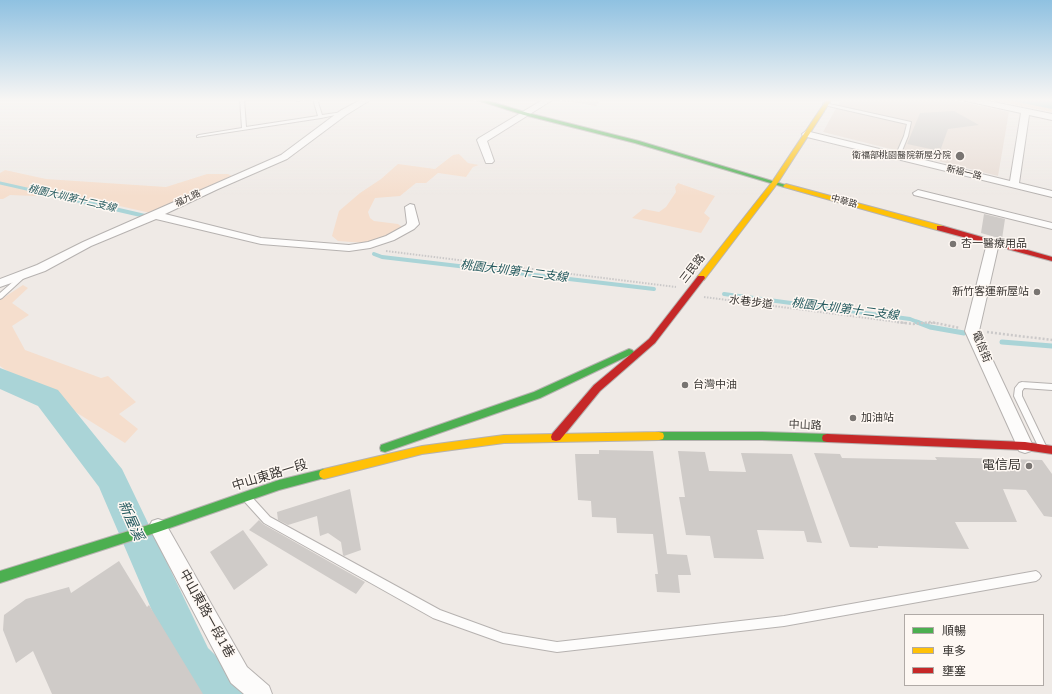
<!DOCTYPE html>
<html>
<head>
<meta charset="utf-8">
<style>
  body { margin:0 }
  #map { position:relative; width:1052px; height:694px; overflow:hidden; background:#efeae6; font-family:"Nunito Sans","Noto Sans TC",sans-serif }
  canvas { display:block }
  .legend { position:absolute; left:904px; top:614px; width:140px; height:72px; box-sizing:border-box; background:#fef8f3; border:1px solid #b0aaa6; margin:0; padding:5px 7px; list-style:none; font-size:12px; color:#3a3633 }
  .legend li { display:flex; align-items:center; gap:8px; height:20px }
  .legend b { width:20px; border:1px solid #b0aaa6 }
</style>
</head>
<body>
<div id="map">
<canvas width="1052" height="694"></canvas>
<ul class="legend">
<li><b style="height:5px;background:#4caf50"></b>順暢</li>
<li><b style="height:5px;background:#ffc107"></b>車多</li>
<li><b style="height:5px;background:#c62828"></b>壅塞</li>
</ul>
</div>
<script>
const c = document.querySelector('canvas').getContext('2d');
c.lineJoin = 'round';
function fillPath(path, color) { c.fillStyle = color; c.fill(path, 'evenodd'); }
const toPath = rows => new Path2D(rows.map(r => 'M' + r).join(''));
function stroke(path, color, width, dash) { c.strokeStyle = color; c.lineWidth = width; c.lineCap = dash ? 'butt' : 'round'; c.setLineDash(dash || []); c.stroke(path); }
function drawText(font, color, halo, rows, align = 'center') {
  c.font = font + ' "Nunito Sans","Noto Sans TC",sans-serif'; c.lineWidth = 3; c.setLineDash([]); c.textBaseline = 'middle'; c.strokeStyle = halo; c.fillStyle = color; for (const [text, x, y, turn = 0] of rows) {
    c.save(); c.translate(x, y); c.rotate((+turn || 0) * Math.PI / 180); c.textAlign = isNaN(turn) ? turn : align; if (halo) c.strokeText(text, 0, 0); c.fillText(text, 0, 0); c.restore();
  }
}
fillPath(toPath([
  [559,99,600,99,596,106,558,100],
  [841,99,949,99,1009,112,998,176,823,132]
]), '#e7dbd3');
fillPath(toPath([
  [986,99,1052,99,1052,112],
  [459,154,468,163,479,165,473,167,466,177,438,173,426,183,416,183,400,196,375,198,368,212,370,218,374,221,398,224,402,227,394,233,365,243,338,241,332,236,339,211,360,193,381,179,398,164,435,169,453,155],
  [5,170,46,179,166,187,207,174,228,174,232,176,155,214,49,190,35,196,10,195,3,199,0,199,0,173],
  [678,183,715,196,704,213,710,218,701,233,632,218,643,209,659,212,666,207,676,192,675,187],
  [23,285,28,288,12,303,29,315,12,326,25,350,101,378,108,376,136,402,119,414,138,429,125,443,74,411,20,380,0,366,0,300]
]), '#f5decd');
fillPath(toPath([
  [1003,99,1052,99,1052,109]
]), '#aad4d7');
stroke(toPath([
  [0,183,62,197]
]), '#aad4d7', 3);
stroke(toPath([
  [58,196,145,216],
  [374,254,382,257,654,289],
  [724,294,910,319,920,323]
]), '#aad4d7', 4);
stroke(toPath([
  [917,322,930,327,964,333],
  [1002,342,1052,346]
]), '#aad4d7', 5);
fillPath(toPath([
  [0,368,58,390,122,469,208,648,240,679,246,694,197,694,180,676,99,487,38,406,0,389,0,368]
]), '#aad4d7');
fillPath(toPath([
  [954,111,979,125,948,129,940,151,907,144,920,113],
  [984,214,1005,219,1002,239,981,233],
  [599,450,653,451,667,554,687,555,691,575,678,575,680,593,657,592,655,574,658,574,653,534,617,533,616,518,592,517,591,501,578,500,575,454,599,454],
  [678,451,705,452,709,471,746,472,741,453,792,454,822,543,807,542,804,531,757,530,764,559,714,558,710,536,686,535,679,497,685,497],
  [814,453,840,454,842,458,937,460,935,457,1042,460,1052,474,1052,517,1044,516,1026,490,1003,489,1017,522,955,522,969,549,878,546,878,548,850,547],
  [350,489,361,550,344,556,343,555,341,542,328,533,320,536,317,516,288,525,278,520,277,512],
  [259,520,263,524,365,582,356,594,249,530],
  [243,530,268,565,234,590,210,552],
  [119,561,147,607,149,605,203,694,52,694,33,651,16,663,3,630,4,615,26,599,69,587,71,593]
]), '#cfcbc8');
const lane = toPath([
  [240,99,244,99,246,127,318,116,313,99,317,99,322,115,343,112,345,113,321,118,197,137,197,136,199,135,242,128,240,99],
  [297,99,305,99,298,101,297,101,297,99],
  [825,103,911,122,908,136,899,158,895,157,904,136,907,124,824,105,823,104,825,103],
  [24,273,26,274,27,275,26,276,2,298,0,299,0,293,22,274,24,273],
  [1022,382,1052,384,1052,390,1024,388,1022,391,1022,396,1046,446,1045,448,1042,449,1039,448,1014,396,1015,388,1019,383,1022,382],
  [247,494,250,495,270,517,440,610,503,633,557,642,784,616,1036,571,1039,573,1041,576,1039,579,1036,581,784,626,557,652,503,643,433,618,264,523,244,501,243,498,244,495,247,494]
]);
const street = toPath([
  [362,99,372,99,346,115,287,159,218,189,165,214,261,238,349,245,368,242,386,236,406,225,407,223,405,207,410,204,414,205,419,224,414,229,394,240,370,248,349,251,261,244,156,219,91,246,45,271,0,287,0,279,37,265,83,242,281,155,340,111,362,99],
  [544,99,554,99,487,141,494,161,492,163,486,163,477,140,479,138,544,99],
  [962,99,979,99,1052,114,1052,120,1029,115,1019,183,1052,191,1052,197,803,136,802,134,806,131,1010,181,1021,113,966,101,962,99],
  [918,190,1052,223,1052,229,914,195,913,193,918,190],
  [993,240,997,241,999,243,979,331,1033,446,1031,451,1025,453,1019,451,1017,446,965,331,987,243,989,241,993,240],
  [158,519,164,521,247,667,269,686,272,694,244,694,231,683,149,527,152,521,158,519]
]);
const fast = toPath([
  [474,99,482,99,528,113,639,141,789,186,784,187,635,143,524,115,474,99],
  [629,349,632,350,634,352,632,354,540,398,385,452,381,451,380,448,381,445,534,392,629,349],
  [659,432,762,432,827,434,831,435,832,438,831,441,827,442,762,440,659,440,655,439,654,436,655,433,659,432],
  [324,469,328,471,329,474,328,477,279,490,158,532,0,583,0,571,158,522,279,480,324,469]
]);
const slow = toPath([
  [827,99,832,99,777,184,704,280,698,280,697,278,698,276,772,182,827,99],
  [786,184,943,226,944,228,940,230,937,230,784,187,783,186,786,184],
  [659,432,663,433,664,436,663,439,659,440,504,443,422,454,324,479,320,477,319,474,320,471,324,469,422,446,504,435,659,432]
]);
const jam = toPath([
  [937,226,943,226,1052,257,1052,261,937,230,937,226],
  [698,276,704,276,705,278,655,343,600,391,560,440,556,441,552,440,551,437,552,434,594,385,649,339,698,276],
  [827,434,1025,442,1052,446,1052,454,1025,450,827,442,823,441,822,438,823,435,827,434]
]);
stroke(lane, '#b6b2b0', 2);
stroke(street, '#b6b2b0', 2);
stroke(fast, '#b6b2b0', 2);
stroke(slow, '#b6b2b0', 2);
stroke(jam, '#b6b2b0', 2);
stroke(toPath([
  [386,251,676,287],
  [704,297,905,323],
  [922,323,936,323]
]), '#cbc9c9', 2, [1.5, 1.5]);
stroke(toPath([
  [897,322,913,324,931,322,960,328],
  [987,332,1052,340]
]), '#cbc9c9', 2.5, [2, 2]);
fillPath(lane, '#fdfcfb');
fillPath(street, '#fdfcfb');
fillPath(fast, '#4caf50');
fillPath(slow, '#ffc107');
fillPath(jam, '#c62828');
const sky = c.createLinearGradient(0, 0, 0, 196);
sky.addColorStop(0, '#8fc1e1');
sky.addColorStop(0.51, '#f8f6f4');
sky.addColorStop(1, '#f8f6f400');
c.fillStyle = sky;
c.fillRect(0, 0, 1052, 196);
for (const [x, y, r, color] of [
  [960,156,5,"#797572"],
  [953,244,4,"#797572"],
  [1037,292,4,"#797572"],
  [685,385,4,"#797572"],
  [853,418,4,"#797572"],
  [1029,466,4,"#797572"]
]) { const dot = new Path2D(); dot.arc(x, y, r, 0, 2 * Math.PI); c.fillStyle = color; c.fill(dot); stroke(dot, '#fef8f3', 1.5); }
drawText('9px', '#3a3633', '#fef8f3', [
  ["衛福部桃園醫院新屋分院",951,156]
], 'right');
drawText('9px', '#3a3633', '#fef8f3', [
  ["新福一路",964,173,13],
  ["福九路",188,199,-25],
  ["中華路",844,202,15]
]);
drawText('italic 10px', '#23595e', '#fef8f3', [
  ["桃園大圳第十二支線",72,199,13]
]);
drawText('11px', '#3a3633', '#fef8f3', [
  ["杏一醫療用品",961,244],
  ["新竹客運新屋站",1029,292,"right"],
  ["台灣中油",693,385],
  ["加油站",861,418]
], 'left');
drawText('11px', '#3a3633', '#fef8f3', [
  ["三民路",693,269,-52],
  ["水巷步道",751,303,7],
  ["電信街",981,347,68],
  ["中山路",805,426,2]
]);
drawText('italic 12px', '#23595e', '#fef8f3', [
  ["桃園大圳第十二支線",514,272,7],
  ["桃園大圳第十二支線",845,310,7]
]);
drawText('13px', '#3a3633', '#fef8f3', [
  ["電信局",1021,466]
], 'right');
drawText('13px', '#3a3633', '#fef8f3', [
  ["中山東路一段",270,476,-17],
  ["中山東路一段1巷",206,614,61]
]);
drawText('italic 14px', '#23595e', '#fef8f3', [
  ["新屋溪",130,521,66]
]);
</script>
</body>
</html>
